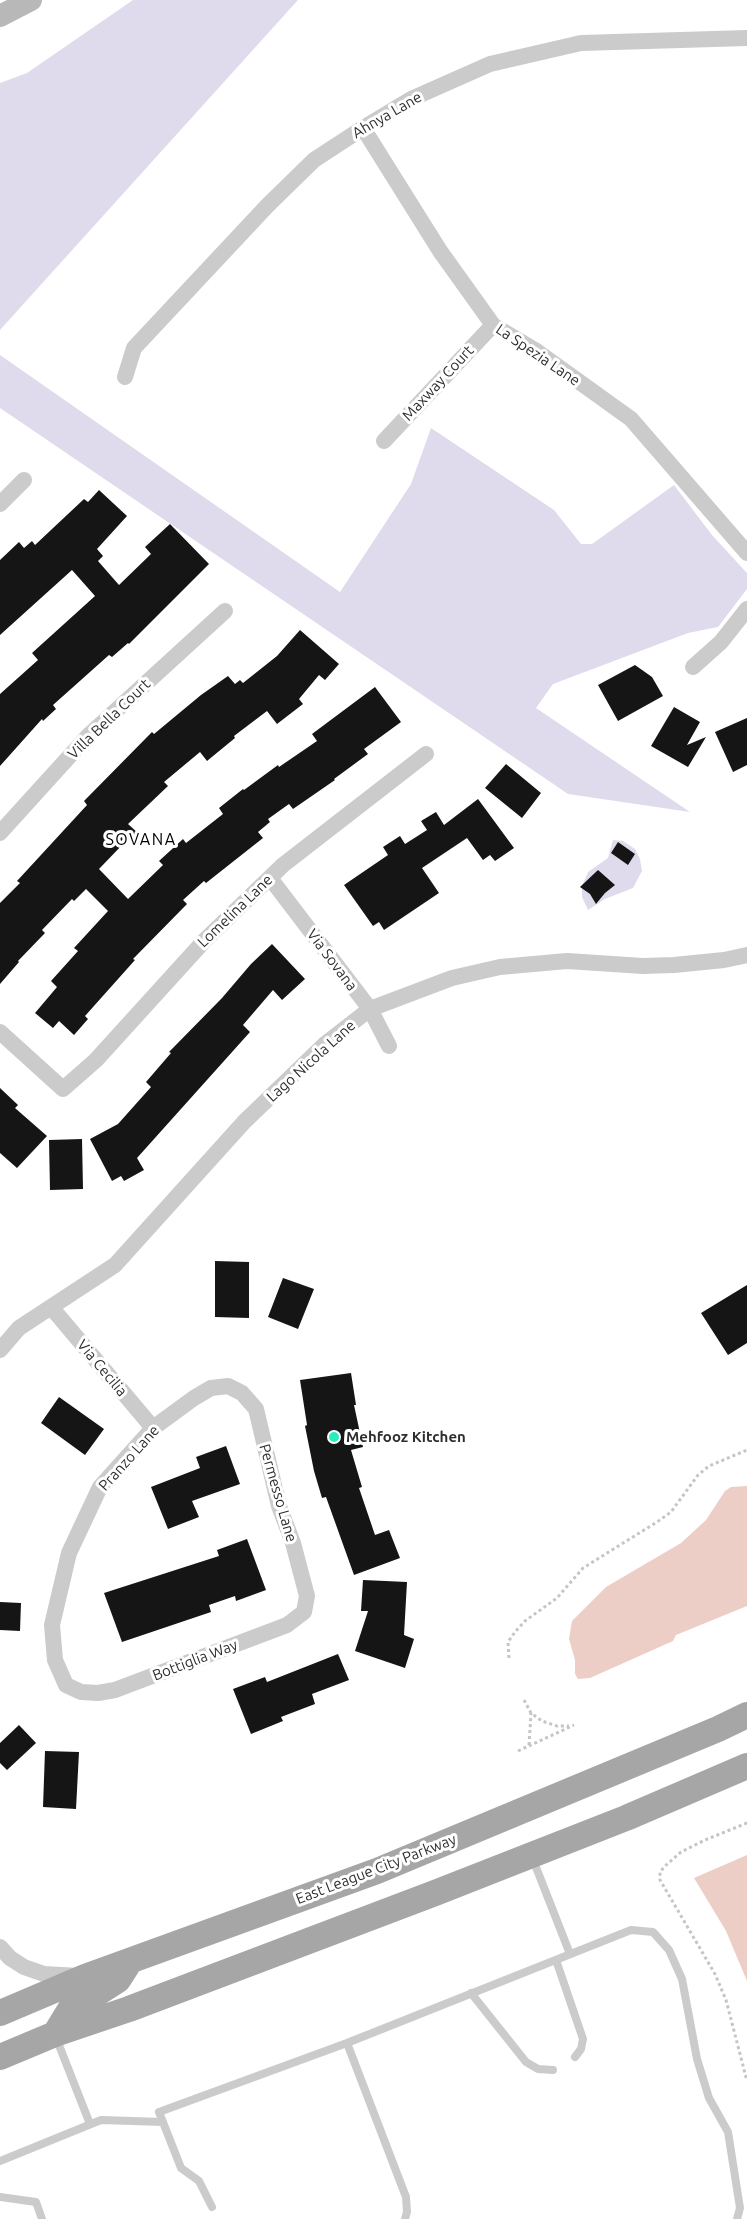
<!DOCTYPE html>
<html>
<head>
<meta charset="utf-8">
<style>
  body { margin:0 }
  canvas { display:block; background:#fff }
</style>
</head>
<body>
<canvas width="747" height="2219"></canvas>
<script>
const c = document.querySelector('canvas').getContext('2d');
c.lineJoin = 'round';
function fillPath(path, color) { c.fillStyle = color; c.fill(path, 'evenodd'); }
const toPath = rows => new Path2D(rows.map(r => 'M' + r).join(''));
function stroke(path, color, width, dash) { c.strokeStyle = color; c.lineWidth = width; c.lineCap = dash ? 'butt' : 'round'; c.setLineDash(dash || []); c.stroke(path); }
function drawText(font, color, halo, rows, align = 'center') {
  c.font = font + ' Ubuntu,sans-serif'; c.lineWidth = 6; c.setLineDash([]); c.textBaseline = 'middle'; c.strokeStyle = halo; c.fillStyle = color; for (const [text, x, y, turn = 0] of rows) {
    c.save(); c.translate(x, y); c.rotate((+turn || 0) * Math.PI / 180); c.textAlign = isNaN(turn) ? turn : align; if (halo) c.strokeText(text, 0, 0); c.fillText(text, 0, 0); c.restore();
  }
}
fillPath(toPath([
  [133,0,298,0,0,330,0,83,27,73],
  [0,355,340,592,411,484,431,428,554,510,581,544,592,544,674,485,712,535,747,573,747,589,718,627,688,633,553,684,536,708,690,812,568,794,0,408],
  [613,840,623,841,635,849,640,859,642,871,633,888,605,899,588,910,582,897,582,886,588,872,608,858]
]), '#e0dbec');
fillPath(toPath([
  [747,1486,747,1606,676,1635,673,1641,590,1678,578,1679,575,1674,575,1660,569,1639,572,1621,606,1587,681,1543,706,1520,725,1491,731,1487],
  [747,1855,747,1981,726,1931,694,1878]
]), '#edcec6');
fillPath(toPath([
  [99,490,127,516,97,549,103,556,98,561,119,585,151,554,145,547,170,524,209,564,129,644,128,643,112,657,109,655,53,705,56,709,43,721,42,719,0,766,0,694,38,660,32,653,95,596,72,570,0,635,0,560,19,542,24,548,32,541,35,545,84,499,88,502],
  [300,630,339,664,325,680,319,675,299,699,303,704,277,724,267,711,234,736,235,738,207,761,200,752,164,782,168,786,128,824,138,833,127,844,125,842,99,869,128,899,163,865,159,861,183,839,186,843,223,814,219,808,243,789,244,790,278,765,279,767,317,741,312,734,375,687,401,722,364,749,368,754,334,779,335,780,293,809,289,804,268,819,270,822,258,832,263,838,206,883,204,881,183,900,187,904,133,959,135,960,85,1016,88,1019,74,1035,59,1021,53,1028,35,1013,57,987,51,981,78,951,74,948,108,911,86,889,74,901,72,899,42,930,45,933,18,961,19,962,0,984,0,903,20,883,17,881,87,805,84,801,152,732,154,734,201,695,228,676,235,684,240,680,243,683,277,656],
  [635,665,652,677,663,696,618,721,598,685],
  [674,707,700,722,687,745,706,737,688,767,651,746],
  [747,718,747,765,733,772,715,732],
  [506,764,541,793,522,818,485,788],
  [478,799,514,848,495,861,490,855,483,860,467,838,422,868,439,893,384,930,379,922,373,926,344,885,388,855,383,847,400,836,405,844,427,830,421,821,436,812,444,825],
  [618,842,635,854,628,865,611,853],
  [598,870,615,885,605,893,596,904,590,894,580,887],
  [272,944,305,979,282,1000,273,990,243,1025,250,1032,137,1158,144,1170,124,1181,121,1176,112,1181,90,1139,118,1124,151,1087,146,1082,171,1053,169,1052,222,998,251,964],
  [0,1088,18,1105,15,1108,47,1136,17,1168,0,1153],
  [82,1139,83,1189,50,1190,49,1140],
  [215,1261,249,1262,249,1318,215,1317],
  [283,1278,314,1289,298,1329,268,1317],
  [747,1285,747,1343,728,1355,701,1313],
  [351,1373,356,1405,354,1405,363,1447,351,1450,362,1487,359,1488,375,1535,389,1530,400,1558,354,1575,326,1497,322,1498,314,1471,305,1426,307,1425,300,1380],
  [59,1397,104,1429,85,1455,41,1423],
  [226,1446,240,1484,192,1501,199,1517,168,1529,151,1487,200,1468,196,1457],
  [247,1539,266,1590,236,1601,235,1596,209,1605,211,1612,122,1642,104,1593,219,1556,217,1550],
  [363,1580,407,1582,404,1635,414,1639,405,1668,355,1651,368,1611,361,1611],
  [0,1602,21,1603,20,1631,0,1630],
  [338,1654,349,1680,312,1694,315,1704,281,1717,283,1721,251,1734,233,1689,265,1677,267,1682],
  [19,1725,36,1743,7,1770,0,1763,0,1743],
  [45,1751,79,1752,76,1809,43,1807]
]), '#151515');
stroke(toPath([
  [509,1658,508,1642,515,1632,525,1621,557,1598,583,1568,657,1522,671,1512,698,1475,709,1466,747,1450],
  [524,1700,531,1713,542,1721,557,1726,569,1726],
  [529,1745,531,1713],
  [518,1751,574,1725],
  [747,1823,705,1840,681,1852,665,1866,660,1872,660,1880,715,1974,726,2000,747,2081]
]), '#c5c5c5', 3, [3, 3]);
stroke(toPath([
  [532,1857,570,1954],
  [556,1960,583,2039,581,2049,575,2057],
  [471,1993,526,2062,538,2069,553,2070],
  [55,2035,90,2124],
  [347,2043,406,2197,407,2212,405,2219],
  [0,2161,101,2120,163,2122],
  [0,2197,36,2202,42,2219],
  [212,2207,199,2181,181,2168,159,2112,347,2043,631,1930,653,1932,669,1950,682,1979,697,2059,709,2098,728,2132,740,2208,737,2219]
]), '#cbcbcb', 8);
stroke(toPath([
  [363,128,440,251,493,325,535,350,631,419,747,553],
  [125,377,134,348,267,206,314,160,363,128,411,99,490,64,581,43,747,38],
  [384,441,493,325],
  [0,504,24,480],
  [693,667,721,642,747,609],
  [0,833,87,737,225,611],
  [270,878,370,1009,389,1046],
  [0,1032,63,1089,96,1060,205,940,283,865,426,754],
  [51,1307,153,1428],
  [0,1350,19,1328,115,1265,244,1122,325,1044,370,1009,452,978,500,967,567,961,643,966,674,965,724,960,747,955],
  [228,1386,242,1393,256,1409,279,1506,293,1543,307,1596,304,1612,287,1625,115,1690,98,1693,81,1692,66,1685,55,1660,52,1625,69,1553,100,1487,153,1428,194,1398,211,1388,228,1386],
  [0,1947,10,1958,24,1967,44,1974,79,1976]
]), '#cbcbcb', 16);
stroke(toPath([
  [0,16,31,0]
]), '#b8b8b8', 22);
stroke(toPath([
  [0,2013,85,1977,377,1871,718,1729,747,1715],
  [55,2034,74,2003,96,1994,118,1980,127,1966],
  [0,2057,55,2034,129,2009,435,1893,626,1818,747,1766]
]), '#a6a6a6', 26);
for (const [x, y, r, color] of [
  [334,1437,6,"#27eebc"]
]) { const dot = new Path2D(); dot.arc(x, y, r, 0, 2 * Math.PI); c.fillStyle = color; c.fill(dot); stroke(dot, '#fff', 2); }
drawText('15px', '#2e2e2e', '#fff', [
  ["Ahnya Lane",387,115,-30],
  ["La Spezia Lane",538,355,34],
  ["Maxway Court",438,383,-47],
  ["Villa Bella Court",109,719,-44],
  ["Lomelina Lane",235,911,-44],
  ["Via Sovana",332,960,53],
  ["Lago Nicola Lane",311,1061,-42],
  ["Via Cecilia",102,1368,50],
  ["Pranzo Lane",129,1458,-48],
  ["Permesso Lane",278,1493,74],
  ["Bottiglia Way",195,1660,-21],
  ["East League City Parkway",376,1869,-21]
]);
drawText('bold 15px', '#2e2e2e', '#fff', [
  ["Mehfooz Kitchen",346,1437]
], 'left');
c.letterSpacing = '1.5px';
drawText('16px', '#000', '#fff', [
  ["SOVANA",141,840]
]);
c.letterSpacing = '0px';
</script>
</body>
</html>
